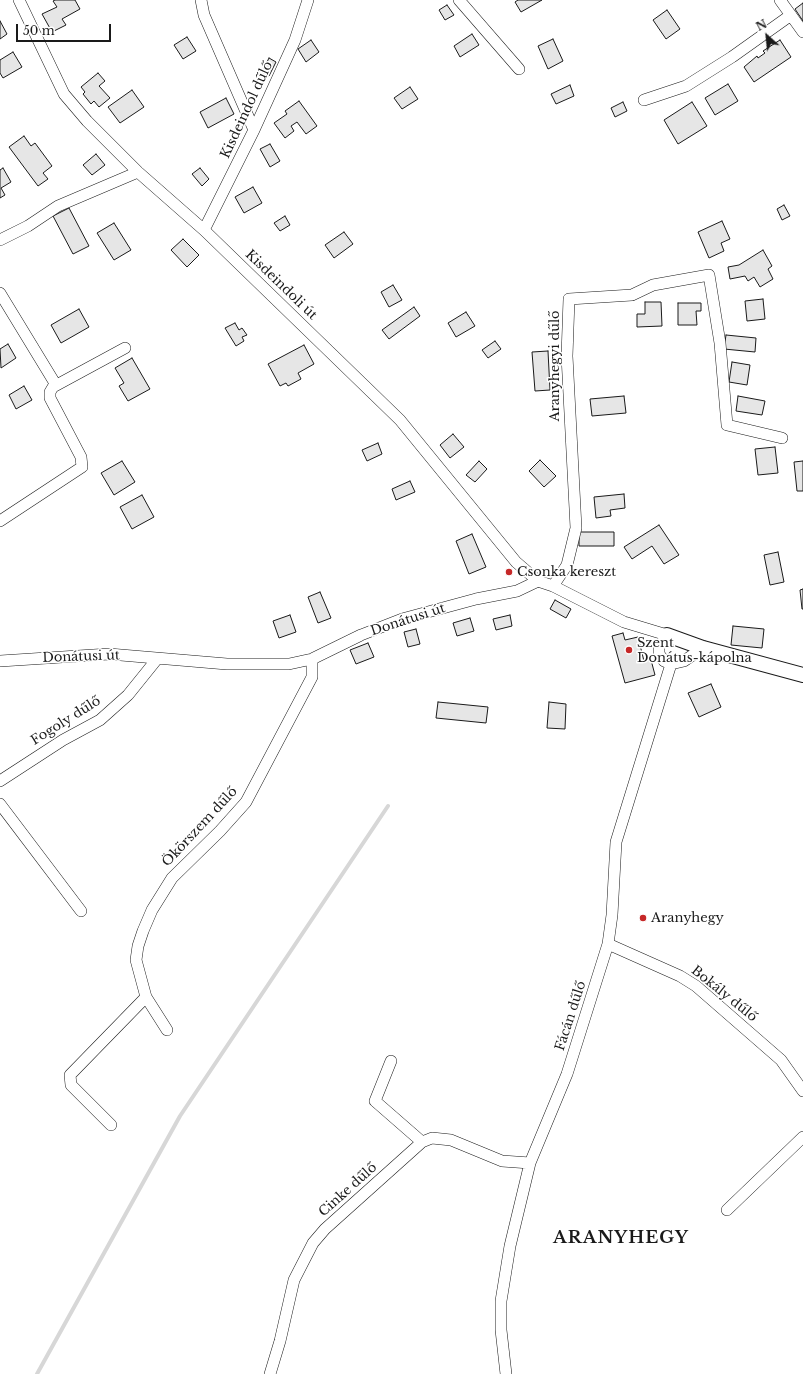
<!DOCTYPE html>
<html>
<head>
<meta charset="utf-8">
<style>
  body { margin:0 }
  #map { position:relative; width:803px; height:1374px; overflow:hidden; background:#fff; font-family:"Libre Baskerville",serif }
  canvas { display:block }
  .north { position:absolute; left:747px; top:16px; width:40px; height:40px; -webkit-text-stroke:3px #fff; paint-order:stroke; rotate:333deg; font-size:11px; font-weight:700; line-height:16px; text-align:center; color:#1a1a1a }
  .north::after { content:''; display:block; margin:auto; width:14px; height:18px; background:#1a1a1a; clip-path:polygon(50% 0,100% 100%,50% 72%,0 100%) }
  .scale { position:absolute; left:16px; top:24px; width:95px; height:18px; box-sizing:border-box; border:2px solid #1a1a1a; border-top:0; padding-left:5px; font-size:12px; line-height:14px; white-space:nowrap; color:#1a1a1a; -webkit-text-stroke:3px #fff; paint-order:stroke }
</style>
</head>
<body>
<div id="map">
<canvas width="803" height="1374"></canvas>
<div class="north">N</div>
<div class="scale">50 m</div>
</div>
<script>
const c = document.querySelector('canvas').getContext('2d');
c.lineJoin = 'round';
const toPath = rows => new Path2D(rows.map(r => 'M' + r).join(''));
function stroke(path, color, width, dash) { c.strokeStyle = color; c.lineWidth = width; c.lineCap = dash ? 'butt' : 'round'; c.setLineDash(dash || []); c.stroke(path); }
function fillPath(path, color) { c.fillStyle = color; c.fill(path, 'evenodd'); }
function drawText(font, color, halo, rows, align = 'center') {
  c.font = font + ' "Libre Baskerville",serif'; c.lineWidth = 3; c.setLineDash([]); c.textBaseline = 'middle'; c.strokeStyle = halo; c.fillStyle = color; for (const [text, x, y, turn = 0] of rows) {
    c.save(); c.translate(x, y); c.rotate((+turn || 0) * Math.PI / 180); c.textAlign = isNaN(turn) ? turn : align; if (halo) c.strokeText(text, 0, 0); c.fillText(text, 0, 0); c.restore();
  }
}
stroke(toPath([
  [37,1374,180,1116,388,806]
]), '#d7d7d7', 4);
const building = toPath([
  [55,0,75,0,80,9,62,19,66,25,52,32,42,14,57,7,53,1,55,0],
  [518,0,542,0,521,12,515,2,518,0],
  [803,3,803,21,795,9,803,3],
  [447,5,454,15,445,20,439,10,447,5],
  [667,10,680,29,666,39,653,20,667,10],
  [0,21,7,34,0,39,0,21],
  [472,34,479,45,460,57,454,46,472,34],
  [187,37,196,51,183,59,174,45,187,37],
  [553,39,563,61,548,69,538,46,553,39],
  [311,40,319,52,306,62,298,49,311,40],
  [780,40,791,57,754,82,744,67,757,56,758,58,765,53,763,51,780,40],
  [13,52,22,67,3,78,0,73,0,60,13,52],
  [269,58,276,62,269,76,262,72,269,58],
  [98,73,105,81,99,86,110,98,99,107,94,101,91,104,83,94,85,92,81,87,98,73],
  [728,84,738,101,715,115,705,98,728,84],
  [570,85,574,96,556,104,551,94,570,85],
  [410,87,418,99,402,109,394,98,410,87],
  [132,90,144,107,120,123,108,107,132,90],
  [226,98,234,114,208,128,200,112,226,98],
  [299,101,317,126,306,134,297,122,291,126,294,131,285,138,274,123,287,114,285,111,299,101],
  [623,102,627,111,615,117,611,108,623,102],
  [692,102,707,126,678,144,664,120,692,102],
  [24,136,31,146,35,143,52,166,43,173,48,179,38,186,9,147,24,136],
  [270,144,280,161,270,167,260,149,270,144],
  [96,154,105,165,92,175,83,165,96,154],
  [3,168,11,182,1,188,5,195,0,198,0,170,3,168],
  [200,168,209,179,202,186,192,174,200,168],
  [253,187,262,203,244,213,235,197,253,187],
  [784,205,790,216,782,220,777,209,784,205],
  [69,208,89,246,73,254,53,216,69,208],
  [285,216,290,225,280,231,274,223,285,216],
  [722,221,730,239,721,243,724,251,709,258,698,232,722,221],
  [114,223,131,250,114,260,97,233,114,223],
  [344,232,353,244,334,258,325,245,344,232],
  [183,239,199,255,187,267,171,250,183,239],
  [763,250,772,266,768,269,773,279,760,287,754,277,748,281,745,276,730,279,728,267,739,265,763,250],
  [393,285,402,300,389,307,381,292,393,285],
  [763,299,765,319,747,321,745,301,763,299],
  [645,302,661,302,662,326,637,327,637,314,645,314,645,302],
  [678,303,701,303,701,311,696,311,697,325,678,325,678,303],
  [414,307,420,316,389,339,382,330,414,307],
  [79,309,89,327,61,343,51,325,79,309],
  [466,312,475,326,456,337,448,323,466,312],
  [235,323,239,330,242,328,247,335,242,337,244,341,236,346,225,328,235,323],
  [726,335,756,338,755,352,724,349,726,335],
  [495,341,501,349,488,358,482,350,495,341],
  [8,344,16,358,1,368,0,349,8,344],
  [304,345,314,364,298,373,301,379,288,386,286,383,280,386,268,364,304,345],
  [548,351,550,390,535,391,532,352,548,351],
  [132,358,150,389,128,401,119,386,124,383,115,368,132,358],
  [732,362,750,365,747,385,729,382,732,362],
  [24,386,32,400,16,409,9,395,24,386],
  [624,396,626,413,592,416,590,399,624,396],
  [738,396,765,401,762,415,736,411,738,396],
  [453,434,464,447,450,458,440,445,453,434],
  [378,443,382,454,367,461,362,450,378,443],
  [775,447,778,473,758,475,755,449,775,447],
  [540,460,556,476,544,487,529,471,540,460],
  [122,461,135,482,114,495,101,473,122,461],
  [479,461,487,469,475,482,466,475,479,461],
  [803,461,803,491,797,491,794,462,803,461],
  [410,481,415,492,396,500,392,489,410,481],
  [624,494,625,508,610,510,611,516,596,518,594,497,624,494],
  [142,495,154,517,132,529,120,507,142,495],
  [659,525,679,555,664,564,652,546,632,559,624,547,659,525],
  [579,532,614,532,614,546,579,546,579,532],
  [472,534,486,567,469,574,456,541,472,534],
  [778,552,784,582,770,585,764,555,778,552],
  [803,589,803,609,802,609,800,590,803,589],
  [320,592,331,618,318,623,308,597,320,592],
  [555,600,571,609,566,618,550,609,555,600],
  [290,615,296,632,279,638,273,621,290,615],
  [510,615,512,626,496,630,493,619,510,615],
  [470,618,474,631,457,636,453,623,470,618],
  [733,626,764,629,762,648,731,645,733,626],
  [416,629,420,644,408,647,404,632,416,629],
  [623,633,625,640,638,637,644,661,651,660,655,675,625,683,612,636,623,633],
  [368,643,374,657,356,664,350,650,368,643],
  [711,684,721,707,699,717,688,693,711,684],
  [438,702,488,707,486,723,436,718,438,702],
  [549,702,566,704,565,729,547,728,549,702]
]);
fillPath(building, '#e6e6e6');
stroke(building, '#1a1a1a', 1);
const minor = toPath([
  [19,0,64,94,87,121,138,172,204,230,400,420,516,562,538,581],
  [201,0,204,15,254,130],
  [459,0,519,69],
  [780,0,803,32],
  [644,100,686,86,732,57,791,15],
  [204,230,254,130,295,40,308,0],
  [0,240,28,226,58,206,138,172],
  [0,293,56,385],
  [0,521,82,467,81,457,50,398,50,392,53,387,125,348],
  [553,586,567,565,576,528,567,356,569,299,632,295,653,285,709,275,720,343,727,425,782,438],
  [0,661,109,654,227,664,289,664,312,659,361,635,402,619,476,599,517,591,538,581,553,586,624,622,667,635,659,646,659,654,664,661,671,664,684,661,703,648],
  [0,781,63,740,100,720,128,695,157,659],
  [0,804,81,911],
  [608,944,680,976,696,986,781,1060,803,1091],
  [167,1030,146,997,136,960,138,946,143,931,152,910,172,878,220,831,246,802,312,677,312,659],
  [391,1061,375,1101,422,1142],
  [111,1125,71,1085,70,1075,146,997],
  [727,1210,803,1137],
  [270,1374,280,1341,294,1280,313,1243,325,1229,422,1142,432,1138,451,1140,502,1161,530,1163],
  [506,1374,501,1330,501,1301,510,1246,530,1163,567,1074,608,944,612,915,616,842,671,664]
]);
const tertiary = toPath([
  [667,635,703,648,803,675]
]);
stroke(minor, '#1a1a1a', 12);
stroke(tertiary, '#1a1a1a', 16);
stroke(minor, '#fff', 11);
stroke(tertiary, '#fff', 14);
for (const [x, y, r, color] of [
  [509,572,4,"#c62828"],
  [629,650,4,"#c62828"],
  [643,918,4,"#c62828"]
]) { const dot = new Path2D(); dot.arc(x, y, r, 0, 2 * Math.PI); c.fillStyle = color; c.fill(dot); stroke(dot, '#fff', 1.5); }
drawText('13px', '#1a1a1a', '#fff', [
  ["Kisdeindol dűlő",247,110,-65],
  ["Kisdeindoli út",281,285,44],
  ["Aranyhegyi dűlő",555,366,-90],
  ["Donátusi út",408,620,-18],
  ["Donátusi út",81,657,-2],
  ["Fogoly dűlő",66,721,-32],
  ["Ökörszem dűlő",200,827,-47],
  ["Bokály dűlő",724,994,39],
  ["Fácán dűlő",571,1016,-72],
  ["Cinke dűlő",348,1190,-42]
]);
drawText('13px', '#1a1a1a', '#fff', [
  ["Csonka kereszt",517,572],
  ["Szent",637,643],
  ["Donátus-kápolna",637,658],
  ["Aranyhegy",651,918]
], 'left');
c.letterSpacing = '1px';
drawText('bold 17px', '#1a1a1a', '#fff', [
  ["ARANYHEGY",621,1238]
]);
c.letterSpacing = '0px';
</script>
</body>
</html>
